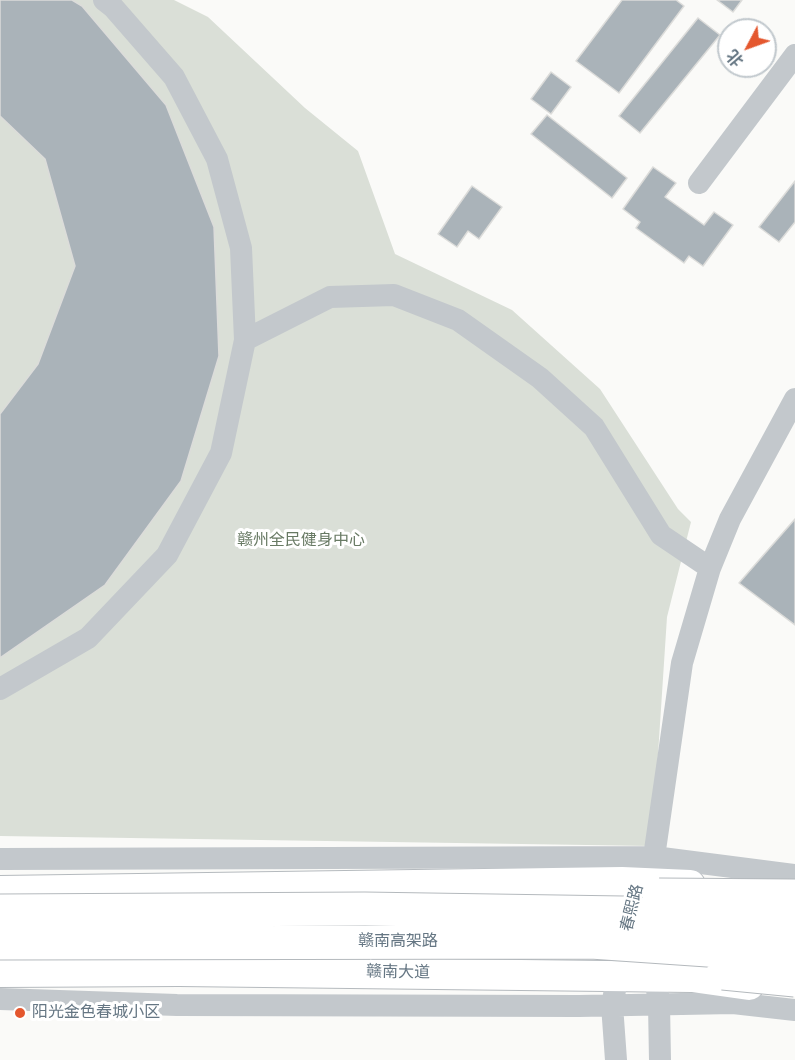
<!DOCTYPE html>
<html>
<head>
<meta charset="utf-8">
<style>
  body { margin:0 }
  #map { position:relative; width:795px; height:1060px; overflow:hidden; background:#fafaf8; font-family:"Titillium Web","Noto Sans SC",sans-serif }
  canvas { display:block }
  .north { position:absolute; left:717px; top:18px; width:60px; height:60px; box-sizing:border-box; background:#fff; border:2px solid #c1c8cd; border-radius:50%; rotate:229deg; font-size:16px; font-weight:700; line-height:24px; text-align:center; color:#657683 }
  .north::after { content:''; display:block; margin:auto; width:21px; height:27px; background:#e4572e; clip-path:polygon(50% 0,100% 100%,50% 72%,0 100%) }
</style>
</head>
<body>
<div id="map">
<canvas width="795" height="1060"></canvas>
<div class="north">北</div>
</div>
<script>
const c = document.querySelector('canvas').getContext('2d');
c.lineJoin = 'round';
function fillPath(path, color) { c.fillStyle = color; c.fill(path, 'evenodd'); }
const toPath = rows => new Path2D(rows.map(r => 'M' + r).join(''));
function stroke(path, color, width, dash) { c.strokeStyle = color; c.lineWidth = width; c.lineCap = dash ? 'butt' : 'round'; c.setLineDash(dash || []); c.stroke(path); }
function drawText(font, color, halo, rows, align = 'center') {
  c.font = font + ' "Titillium Web","Noto Sans SC",sans-serif'; c.lineWidth = 6; c.setLineDash([]); c.textBaseline = 'middle'; c.strokeStyle = halo; c.fillStyle = color; for (const [text, x, y, turn = 0] of rows) {
    c.save(); c.translate(x, y); c.rotate((+turn || 0) * Math.PI / 180); c.textAlign = isNaN(turn) ? turn : align; if (halo) c.strokeText(text, 0, 0); c.fillText(text, 0, 0); c.restore();
  }
}
fillPath(toPath([
  [0,0,174,0,208,17,305,108,358,151,395,254,512,310,600,389,678,509,691,522,667,617,652,846,0,836]
]), '#dadfd7');
const building = toPath([
  [0,0,72,0,82,6,166,105,214,227,219,356,181,481,105,585,0,658,0,414,38,364,75,266,45,159,0,116,0,0],
  [622,0,676,0,684,6,619,93,576,61,622,0],
  [717,0,742,0,733,12,717,0],
  [698,18,720,35,640,133,619,116,698,18],
  [551,72,571,87,551,114,531,99,551,72],
  [547,115,627,178,612,198,531,134,547,115],
  [653,167,676,183,665,197,704,225,714,212,733,225,703,266,689,256,684,263,636,228,640,222,623,209,653,167],
  [795,181,795,222,779,242,759,227,795,181],
  [472,186,502,207,479,239,468,231,457,247,438,234,472,186],
  [795,519,795,625,739,583,795,519]
]);
fillPath(building, '#aab3b9');
stroke(building, '#dcdcda', 1.5);
const major = toPath([
  [0,891,622,882,690,885],
  [0,972,179,971,692,977,749,985]
]);
stroke(major, '#b5babe', 32);
stroke(toPath([
  [699,183,795,55],
  [245,340,330,297,394,295,458,320,540,378,594,427,661,535,710,568],
  [0,689,88,638,167,555,221,453,245,340,241,248,217,159,174,77,113,7,104,0],
  [0,859,654,857,795,875],
  [649,871,654,857,682,663,710,568,730,519,795,399],
  [657,990,659,1004,660,1060],
  [0,999,177,1005,579,1006,733,1003,795,1010],
  [616,1060,612,1005,627,930]
]), '#c3c8cc', 22);
stroke(major, '#fff', 30);
const highwayBridge = toPath([
  [659,895,795,896],
  [0,911,365,909,623,913,795,924],
  [0,943,591,942,795,956],
  [723,973,795,980]
]);
stroke(highwayBridge, '#b4b9bd', 35, []);
stroke(highwayBridge, '#fff', 33);
for (const [x, y, r, color] of [
  [20,1013,6,"#e4572e"]
]) { const dot = new Path2D(); dot.arc(x, y, r, 0, 2 * Math.PI); c.fillStyle = color; c.fill(dot); stroke(dot, '#fff', 2); }
drawText('16px', '#687a64', '#fff', [
  ["赣州全民健身中心",301,541]
]);
drawText('16px', '#657683', '#fff', [
  ["春熙路",633,908,-76],
  ["赣南高架路",398,942],
  ["赣南大道",398,973,1]
]);
drawText('16px', '#657683', '#fff', [
  ["阳光金色春城小区",32,1013]
], 'left');
</script>
</body>
</html>
